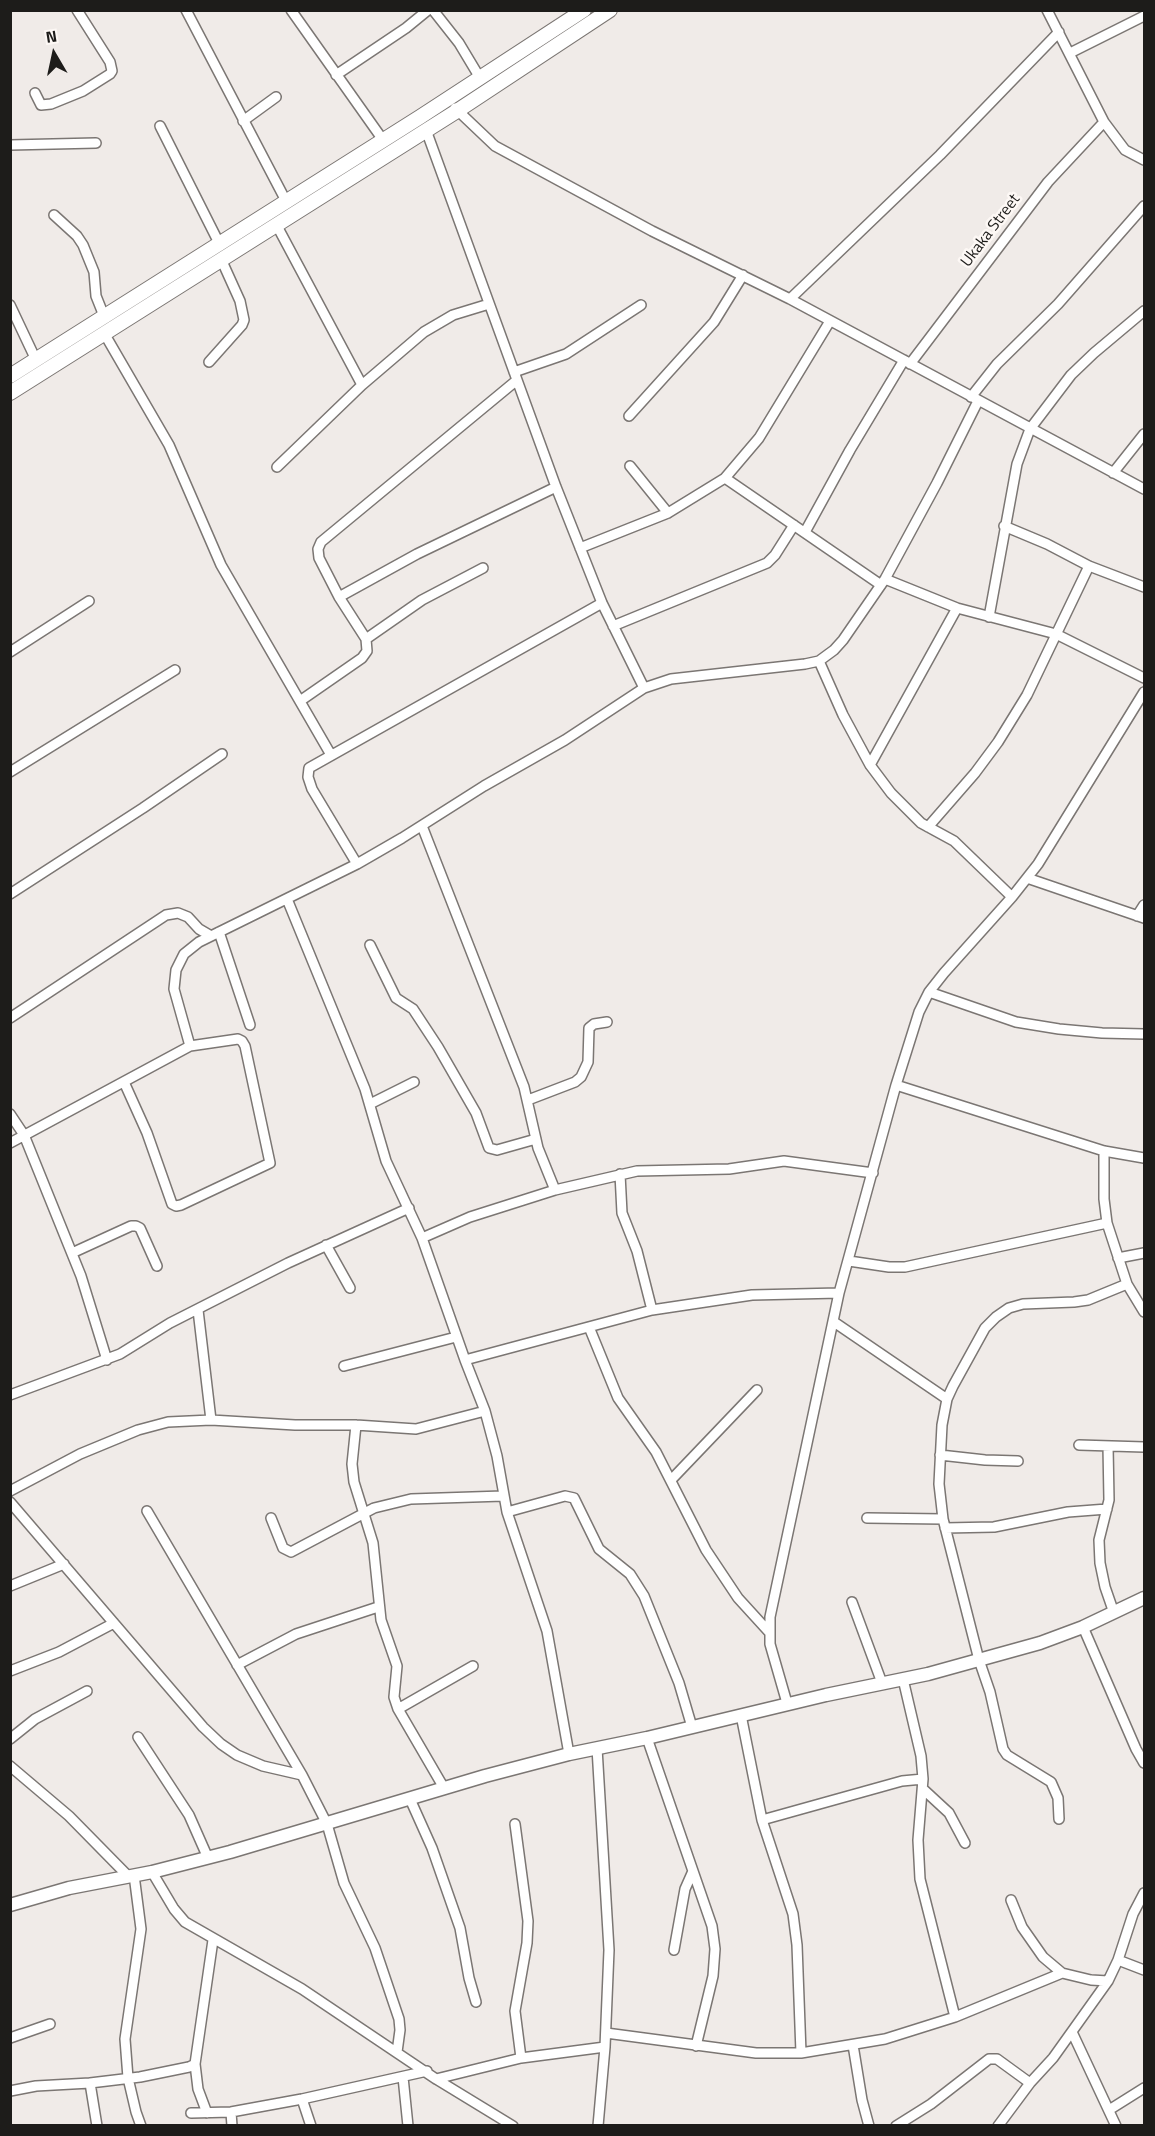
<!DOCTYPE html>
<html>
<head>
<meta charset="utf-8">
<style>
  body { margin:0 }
  #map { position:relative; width:1155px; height:2136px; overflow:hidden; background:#f0ebe8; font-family:"Titillium Web",sans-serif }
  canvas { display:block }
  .frame { position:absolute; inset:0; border:12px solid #1d1c1a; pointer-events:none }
  .north { position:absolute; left:24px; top:24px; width:60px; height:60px; -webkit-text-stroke:4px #fdf8f5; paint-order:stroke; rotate:351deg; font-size:16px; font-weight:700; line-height:24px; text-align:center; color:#1d1c1a }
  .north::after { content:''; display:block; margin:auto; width:21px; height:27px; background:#1d1c1a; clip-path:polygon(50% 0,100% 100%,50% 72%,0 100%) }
</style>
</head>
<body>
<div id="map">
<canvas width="1155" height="2136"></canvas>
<div class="frame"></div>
<div class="north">N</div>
</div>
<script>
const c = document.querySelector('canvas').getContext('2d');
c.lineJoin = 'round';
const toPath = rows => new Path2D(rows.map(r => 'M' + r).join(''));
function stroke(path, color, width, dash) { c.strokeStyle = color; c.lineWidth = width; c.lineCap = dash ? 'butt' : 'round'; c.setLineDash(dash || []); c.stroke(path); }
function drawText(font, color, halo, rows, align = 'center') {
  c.font = font + ' "Titillium Web",sans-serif'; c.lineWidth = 5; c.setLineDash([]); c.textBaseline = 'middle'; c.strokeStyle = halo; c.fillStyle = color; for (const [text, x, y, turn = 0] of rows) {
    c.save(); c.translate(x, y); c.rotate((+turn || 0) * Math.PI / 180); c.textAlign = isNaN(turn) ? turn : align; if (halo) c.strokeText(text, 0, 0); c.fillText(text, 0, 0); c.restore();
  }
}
const minor = toPath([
  [186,10,286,201],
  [291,10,383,140],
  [433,10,459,43,480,78],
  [1047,10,1104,122,1125,150,1144,160],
  [1070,53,1144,16],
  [336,75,406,28,428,10],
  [35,93,41,105,51,104,83,91,110,74,112,71,110,62,77,10],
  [455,108,495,146,652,231,790,299,1144,489],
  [243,121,276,97],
  [160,126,219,243],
  [426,130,556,487,602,603,644,688],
  [10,145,96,143],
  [54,215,77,236,83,245,94,272,96,296,104,316],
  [276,224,362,385],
  [790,299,940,155,1059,32],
  [10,305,36,360],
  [104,333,169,445,221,565,331,755],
  [209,362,242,325,244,320,240,301,221,259],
  [910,364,1048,182,1104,122],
  [514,372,566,354,641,305],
  [971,397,997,364,1058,304,1144,206],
  [629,416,714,322,743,275],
  [630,466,668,513],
  [277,467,362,385,424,332,453,315,489,304],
  [1113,473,1144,434],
  [725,478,881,585],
  [1004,526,1047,544,1089,566,1144,587],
  [805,532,850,450,904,360],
  [580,548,668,513,725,478,759,438,830,321],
  [885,579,957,608,1056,634,1144,678],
  [339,597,417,554,556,487],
  [989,617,1017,464,1030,429,1071,375,1094,353,1144,311],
  [613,626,767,563,775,555,794,525],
  [366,639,422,600,483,568],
  [10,652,89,601],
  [819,661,843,715,870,765,891,793,921,823,954,841,1012,897],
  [300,701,362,658,367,651,366,639,339,597,319,558,318,549,321,542,517,380],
  [870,765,957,608],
  [10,772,175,670],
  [422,826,524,1087,538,1148,555,1190],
  [928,827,975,773,998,742,1027,695,1089,566],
  [357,864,312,789,308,777,309,768,602,603],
  [1027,878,1144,918],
  [10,894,143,808,222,754],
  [287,899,365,1089,386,1161,422,1238,465,1360,485,1411,497,1456,507,1512,547,1631,569,1754],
  [1137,916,1144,905],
  [219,932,250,1025],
  [370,945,396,998,413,1009,438,1047,476,1113,489,1148,497,1150,536,1139],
  [929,992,1016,1022,1059,1029,1102,1033,1144,1034],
  [10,1018,166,915,178,913,188,917,199,929,211,936],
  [190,1046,174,989,176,970,184,954,199,942,357,864,402,838,484,786,565,740,644,688,671,679,805,664,819,661,834,650,843,640,885,579,937,483,978,401],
  [896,1085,1104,1151,1144,1158],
  [528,1100,575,1082,581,1077,588,1062,589,1028,594,1024,607,1022],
  [370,1104,414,1082],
  [10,1114,24,1135,81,1276,107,1360],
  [10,1143,190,1046,238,1039,242,1041,245,1046,270,1163,181,1205,176,1206,172,1204,147,1133,124,1082],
  [1104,1151,1104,1199,1107,1223,1127,1284,1144,1312],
  [620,1174,622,1213,637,1251,652,1310],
  [422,1238,470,1217,555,1190,637,1171,729,1169,784,1161,873,1173],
  [326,1245,350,1288],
  [72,1253,131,1226,136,1226,140,1228,157,1266],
  [1118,1258,1144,1253],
  [849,1261,889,1267,905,1267,1107,1223],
  [198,1310,211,1420],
  [834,1322,947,1399],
  [589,1327,618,1398,656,1452,706,1550,738,1598,769,1632],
  [465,1360,652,1310,752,1295,839,1293],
  [344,1366,456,1337],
  [10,1395,120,1354,170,1323,288,1263,409,1208],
  [356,1425,352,1464,354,1482,373,1543,381,1620,397,1666,394,1697,398,1709,444,1788],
  [1079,1445,1144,1447],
  [1108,1446,1109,1500,1099,1540,1100,1563,1105,1587,1114,1613],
  [940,1455,985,1460,1018,1461],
  [671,1480,757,1390],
  [10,1491,80,1454,138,1430,168,1422,211,1420,295,1425,356,1425,416,1429,485,1411],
  [10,1502,203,1727,221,1744,237,1755,263,1766,302,1775],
  [147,1511,302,1775,327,1824,344,1883,375,1948,399,2019,400,2030,397,2052],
  [507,1512,565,1496,574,1498,599,1549,630,1574,644,1596,679,1683,692,1727],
  [271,1518,283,1548,291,1552,374,1508,411,1499,503,1496],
  [867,1518,943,1519],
  [945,1528,994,1527,1068,1512,1107,1509],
  [10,1586,64,1564],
  [852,1602,882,1683],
  [1083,1627,1136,1749,1144,1763],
  [237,1665,296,1634,378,1607],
  [10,1671,59,1652,114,1623],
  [903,1679,921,1756,923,1779,918,1840,920,1879,955,2017],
  [787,1703,770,1644,770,1617,839,1293,896,1085,919,1012,929,992,944,973,1012,897,1038,864,1144,692],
  [398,1709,473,1666],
  [741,1715,762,1820,793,1914,797,1945,801,2053],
  [138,1737,189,1815,208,1858],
  [647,1738,712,1926,715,1949,713,1976,696,2046],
  [10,1739,35,1719,87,1691],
  [597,1748,609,1950,605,2047,598,2126],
  [10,1766,69,1816,128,1876],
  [923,1789,949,1813,965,1843],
  [410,1799,432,1848,460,1928,469,1978,476,2002],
  [1059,1819,1058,1798,1051,1782,1007,1755,1003,1749,990,1692,979,1660,943,1519,939,1484,942,1425,947,1399,953,1386,985,1328,996,1317,1009,1308,1023,1304,1074,1302,1088,1300,1127,1284],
  [762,1820,902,1781,923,1779],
  [515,1824,528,1921,527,1943,515,2011,521,2058],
  [152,1872,174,1909,185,1922,302,1989,436,2079,513,2126],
  [134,1875,141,1929,125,2039,128,2078,136,2112,141,2126],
  [1011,1900,1022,1927,1043,1957,1062,1973,1091,1980,1108,1981],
  [674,1950,685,1889,693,1871],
  [1118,1960,1144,1970],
  [1072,2032,1116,2126],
  [606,2033,756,2053,801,2053,885,2039,955,2017,1062,1973],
  [10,2038,50,2024],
  [853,2045,862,2100,869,2126],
  [403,2077,408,2126],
  [436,2079,521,2058,605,2047],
  [90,2083,97,2126],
  [10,2091,36,2086,90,2083,140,2077,189,2067,195,2064],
  [302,2099,311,2126],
  [1109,2110,1144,2088],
  [231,2112,232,2126],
  [191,2113,231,2112,302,2099,427,2071],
  [207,2113,198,2089,195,2064,213,1940],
  [896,2126,931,2104,989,2059,997,2059,1030,2083],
  [998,2126,1030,2083,1053,2058,1108,1981,1118,1960,1133,1914,1144,1893]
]);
const tertiary = toPath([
  [10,1905,69,1888,152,1872,230,1852,485,1776,569,1754,647,1738,826,1695,928,1674,1040,1643,1083,1627,1144,1598]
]);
const secondary = toPath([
  [10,376,420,117,584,10],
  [10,393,457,111,610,10]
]);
stroke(minor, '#7b7673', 12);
stroke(tertiary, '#7b7673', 15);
stroke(secondary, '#7b7673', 16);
stroke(minor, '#fff', 9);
stroke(tertiary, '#fff', 12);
stroke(secondary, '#fff', 14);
drawText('16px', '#1d1c1a', '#fdf8f5', [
  ["Ukaka Street",991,231,-53]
]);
</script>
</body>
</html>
